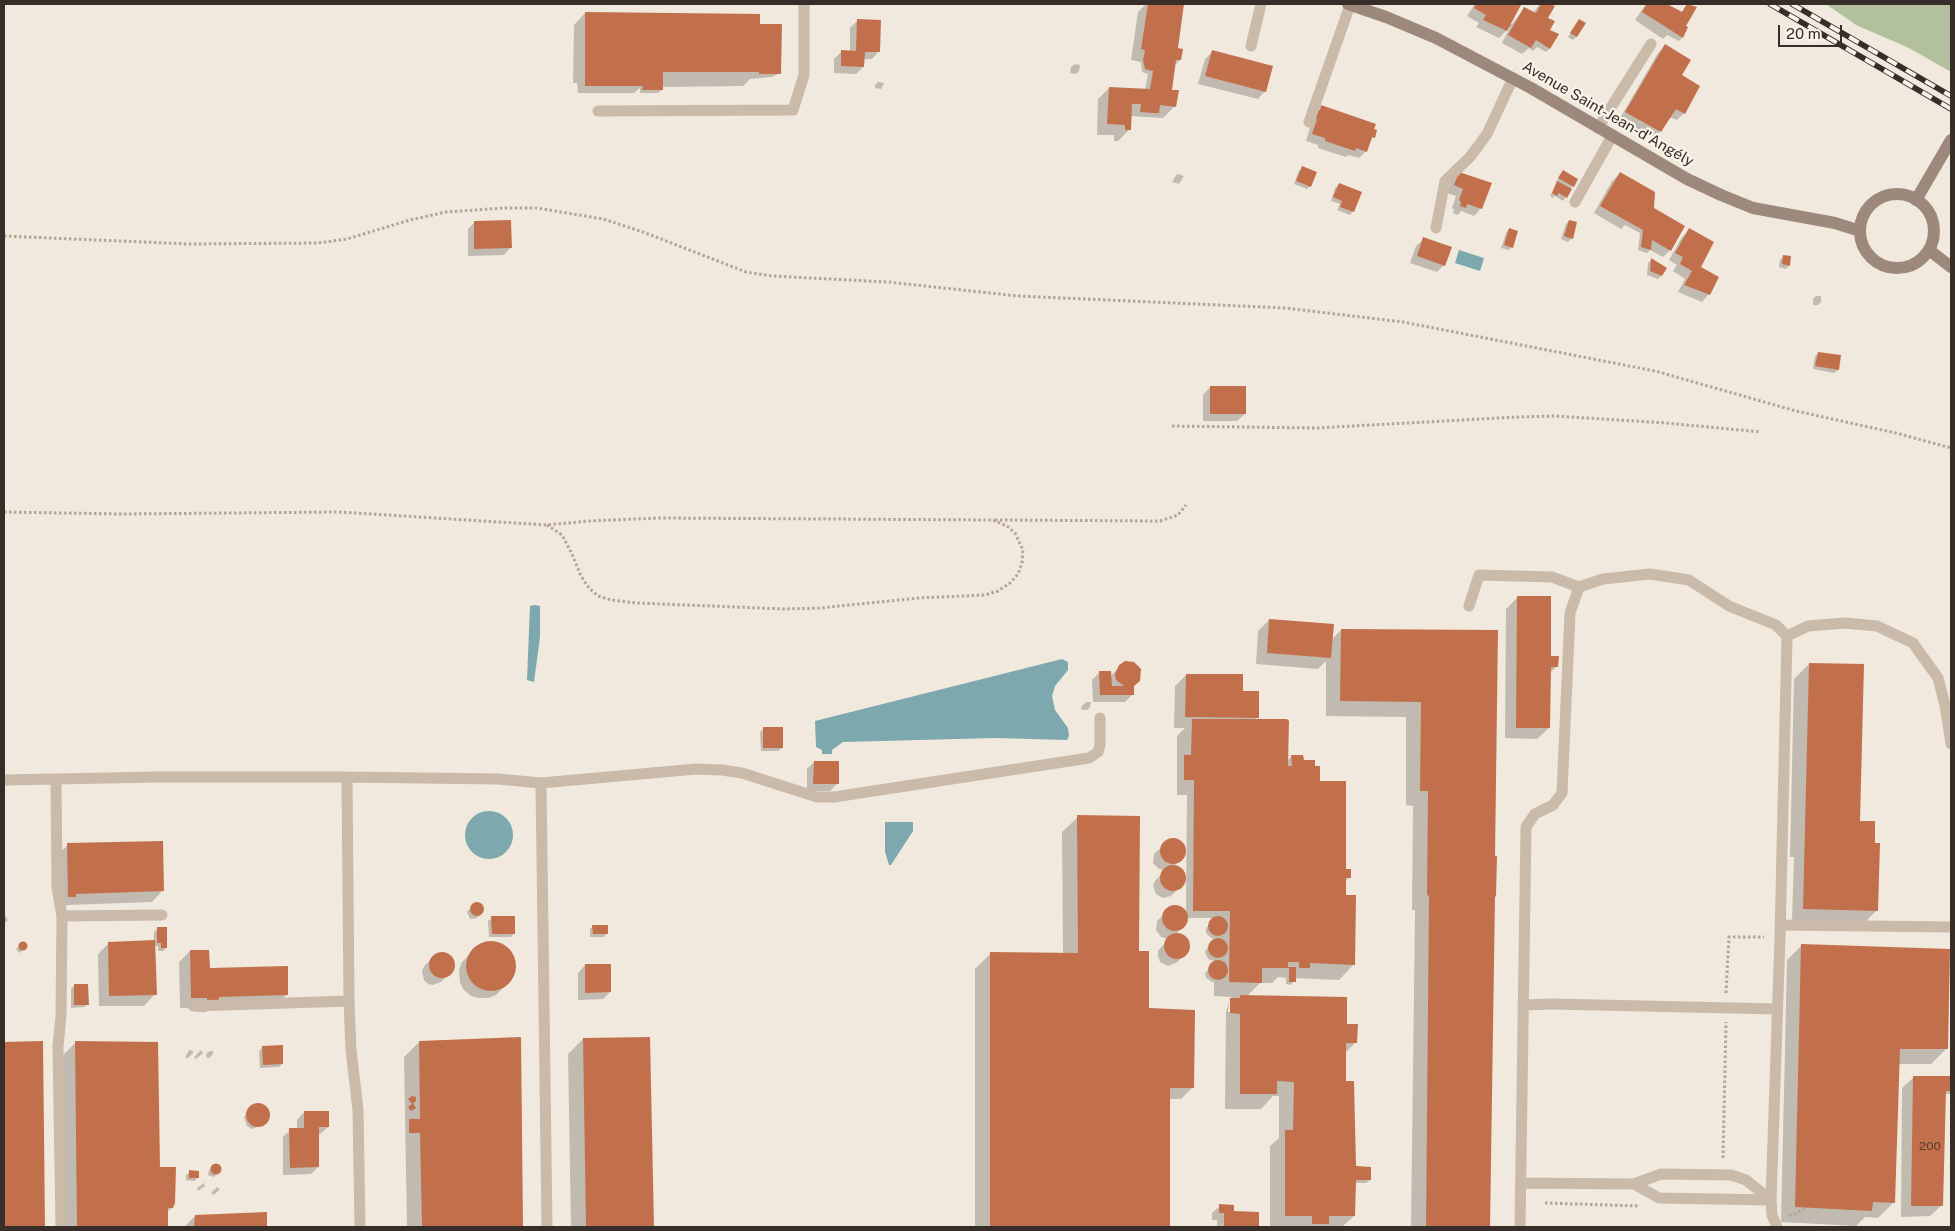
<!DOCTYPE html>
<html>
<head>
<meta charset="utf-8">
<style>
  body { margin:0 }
  #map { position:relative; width:1955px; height:1231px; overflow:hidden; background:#f1e9dd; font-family:"Public Sans",sans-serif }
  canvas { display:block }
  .frame { position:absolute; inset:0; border:5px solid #372e29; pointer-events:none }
  .scale { position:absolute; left:1778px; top:25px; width:64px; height:22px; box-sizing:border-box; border:2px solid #372e29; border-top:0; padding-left:6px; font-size:15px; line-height:18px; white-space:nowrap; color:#372e29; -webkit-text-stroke:4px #f9f3e9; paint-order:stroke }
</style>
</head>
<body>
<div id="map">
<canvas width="1955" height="1231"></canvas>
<div class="frame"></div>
<div class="scale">20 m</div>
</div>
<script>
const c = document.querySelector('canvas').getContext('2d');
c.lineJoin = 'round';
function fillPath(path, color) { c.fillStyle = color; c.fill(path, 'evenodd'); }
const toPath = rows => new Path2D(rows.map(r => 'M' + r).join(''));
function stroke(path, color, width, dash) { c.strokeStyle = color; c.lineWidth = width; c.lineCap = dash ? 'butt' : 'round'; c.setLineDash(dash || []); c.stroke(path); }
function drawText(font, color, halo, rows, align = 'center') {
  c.font = font + ' "Public Sans",sans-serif'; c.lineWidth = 4.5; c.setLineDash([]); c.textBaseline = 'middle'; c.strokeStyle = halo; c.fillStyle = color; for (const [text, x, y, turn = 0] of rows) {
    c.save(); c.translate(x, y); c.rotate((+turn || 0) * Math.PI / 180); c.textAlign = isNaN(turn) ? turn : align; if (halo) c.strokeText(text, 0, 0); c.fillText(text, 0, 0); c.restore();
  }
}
fillPath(toPath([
  [1826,4,1951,4,1951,72,1909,48,1856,25]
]), '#b2c09d');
fillPath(toPath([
  [1459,250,1484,258,1480,271,1455,263],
  [535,605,540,606,540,637,534,682,527,680,530,606],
  [1062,659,1068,662,1068,670,1055,686,1052,696,1055,710,1068,728,1069,736,1067,740,995,738,843,742,832,750,832,754,822,754,822,750,816,747,815,721],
  '465 835a24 24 0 1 1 48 0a24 24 0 1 1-48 0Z',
  [885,822,913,822,913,831,891,865,889,865,885,852]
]), '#7da8ae');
fillPath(toPath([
  [1146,4,1183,4,1176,49,1180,60,1174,66,1170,91,1175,106,1163,118,1130,116,1130,129,1118,141,1114,141,1114,135,1097,135,1098,99,1109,88,1145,90,1148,74,1142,72,1141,62,1131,60,1138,12],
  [1475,4,1516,4,1520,6,1510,23,1512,24,1525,8,1533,13,1540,4,1547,4,1553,7,1546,18,1546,35,1549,49,1546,52,1537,47,1533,51,1529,48,1522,54,1502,43,1510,27,1499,38,1476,27,1479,23,1467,16],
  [1646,4,1664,4,1681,13,1688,4,1695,8,1684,27,1686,28,1682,38,1679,41,1667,35,1663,39,1635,20],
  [585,13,758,27,780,73,772,77,750,79,743,86,662,87,662,90,658,93,640,93,640,88,634,93,578,93,577,83,573,83,574,25],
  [858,20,879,51,872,59,863,59,863,67,856,74,834,73,834,59,841,52,850,52,850,28],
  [1579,21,1576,37,1573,40,1568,37],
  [1666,45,1680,76,1684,113,1677,120,1669,117,1660,131,1653,139,1619,120,1658,53],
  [1212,52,1265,91,1258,99,1198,84,1205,59],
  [1075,64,1080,65,1079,71,1076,74,1070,73,1071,67],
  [878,82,884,83,881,89,875,88,875,85],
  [1322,107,1376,131,1366,151,1359,158,1348,155,1346,157,1318,148,1318,145,1306,141,1314,114],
  [1302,168,1310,186,1307,189,1294,184,1299,171],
  [1563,172,1577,179,1563,201,1555,196,1553,198,1550,196,1557,183,1556,182],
  [1460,173,1481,208,1474,216,1461,211,1458,215,1453,213,1454,209,1452,208,1456,196,1447,193,1452,180],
  [1177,174,1184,176,1179,184,1172,182],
  [1620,174,1653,208,1670,250,1663,257,1650,250,1647,253,1638,250,1640,233,1625,225,1621,229,1594,213,1612,181],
  [1339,185,1353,211,1350,215,1337,210,1340,204,1331,201,1335,188],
  [1569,221,1572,238,1568,242,1561,239,1566,224],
  [475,222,511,247,504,255,468,256,468,229],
  [1509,229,1512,247,1509,250,1501,248,1506,233],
  [1690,230,1699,267,1709,294,1702,302,1678,292,1685,279,1673,271,1677,265,1669,260,1682,237],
  [1424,239,1444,265,1437,272,1410,263,1416,246],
  [1784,256,1789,265,1786,269,1779,267,1780,260],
  [1651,260,1661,276,1658,279,1647,275,1648,263],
  [1816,296,1821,296,1821,302,1818,305,1813,305,1813,299],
  [1819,353,1838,370,1834,373,1813,369,1815,356],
  [1210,387,1245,414,1237,421,1203,421,1203,395],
  [1518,597,1549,657,1557,666,1549,674,1549,728,1537,739,1505,738,1506,609],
  [1269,620,1331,640,1341,630,1497,631,1489,1227,1411,1227,1415,910,1412,910,1413,806,1406,805,1406,717,1326,716,1326,661,1318,669,1256,664,1258,631],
  [1131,662,1139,666,1140,672,1132,687,1133,694,1125,702,1093,702,1092,680,1100,672,1110,677,1122,664],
  [1809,664,1859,822,1877,910,1865,922,1792,920,1794,857,1790,857,1794,679],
  [1186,675,1242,692,1257,717,1254,720,1287,761,1292,756,1302,763,1314,767,1344,872,1349,878,1344,881,1344,896,1354,964,1339,980,1294,978,1294,981,1291,985,1286,984,1286,978,1278,977,1272,983,1260,983,1246,997,1346,1025,1356,1042,1345,1053,1345,1083,1353,1127,1355,1128,1355,1170,1370,1180,1366,1183,1354,1183,1354,1216,1342,1227,1270,1227,1270,1146,1279,1138,1279,1096,1273,1096,1261,1109,1225,1109,1226,1012,1229,1001,1228,1012,1231,1012,1231,1000,1229,1000,1232,997,1214,996,1214,982,1212,982,1206,978,1205,973,1214,963,1214,961,1208,959,1205,952,1207,948,1215,941,1215,939,1211,938,1206,933,1206,928,1216,918,1186,918,1187,922,1175,935,1180,934,1187,939,1189,948,1184,956,1176,963,1168,966,1160,962,1158,956,1158,951,1168,939,1161,937,1156,930,1157,921,1171,907,1180,907,1186,913,1187,795,1177,795,1177,736,1185,728,1174,728,1175,686],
  [1086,702,1091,702,1090,707,1087,710,1082,710,1081,707],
  [764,728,782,748,778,751,761,751,760,732],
  [814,762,838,783,830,791,807,791,807,769],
  [1078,817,1138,953,1147,1008,1192,1088,1181,1099,1169,1099,1168,1227,975,1227,975,969,990,954,1063,954,1062,832],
  [1174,839,1180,841,1184,849,1182,858,1174,866,1182,871,1185,879,1183,884,1171,896,1163,898,1156,894,1153,886,1155,881,1165,870,1159,869,1153,863,1154,854,1169,840],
  [68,845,163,890,152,902,67,905,63,908,56,856],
  [475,903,479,903,483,907,483,911,477,918,470,919,467,912],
  [5,916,8,920,4,924,4,918],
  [492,918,514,933,511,937,489,937,488,921],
  [593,926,607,933,604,937,590,937,590,929],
  [158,928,166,948,163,951,158,951,158,946,154,946,155,994,144,1006,99,1006,98,954,109,943,154,942,154,932],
  [22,943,27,946,26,948,19,953,16,949],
  [488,943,504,946,512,955,515,963,515,972,511,980,496,995,489,998,479,998,471,996,464,990,460,983,459,970,462,962,476,948],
  [1802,945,1946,1049,1931,1064,1899,1064,1893,1203,1878,1218,1865,1217,1856,1226,1781,1222,1787,960],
  [190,951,209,969,287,994,276,1006,211,1008,206,1012,196,1012,196,1008,180,1008,179,962],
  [437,954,445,954,452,959,454,966,449,974,441,982,433,985,428,984,424,980,422,971,425,965],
  [585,965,610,992,603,999,578,1000,578,973],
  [74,986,88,1004,84,1007,71,1008,71,989],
  [649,1038,652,1227,571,1227,568,1054,583,1039],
  [519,1039,522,1227,407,1227,404,1057,419,1042],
  [76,1042,172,1208,166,1213,167,1227,62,1227,61,1057],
  [4,1043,42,1043,44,1227,4,1227],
  [263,1047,282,1064,279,1067,260,1068,259,1051],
  [189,1050,193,1051,193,1053,188,1058,185,1058],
  [201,1050,203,1053,196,1059,194,1057],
  [210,1051,213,1051,213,1054,209,1058,207,1058,206,1054],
  [1914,1077,1951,1078,1951,1094,1944,1094,1942,1205,1930,1216,1901,1217,1902,1088],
  [257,1104,265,1107,269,1114,265,1123,252,1129,247,1126,244,1117,252,1106],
  [304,1112,328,1127,320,1134,318,1134,318,1167,311,1174,283,1175,283,1137,290,1130,297,1129,297,1120],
  [217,1165,220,1170,218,1173,214,1177,208,1175,209,1170],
  [190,1172,198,1177,195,1181,186,1180,186,1175],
  [204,1183,205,1186,198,1191,197,1188],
  [217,1187,220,1189,214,1195,211,1193],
  [1220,1206,1232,1212,1258,1213,1258,1227,1217,1227,1217,1220,1212,1220,1212,1213],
  [266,1214,266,1227,184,1227,195,1216]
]), '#0003');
fillPath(toPath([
  [1148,4,1184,4,1178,48,1183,49,1181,60,1176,60,1172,90,1179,90,1176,107,1160,105,1159,113,1153,113,1140,112,1141,104,1132,104,1131,130,1125,130,1125,125,1107,124,1109,87,1150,89,1153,71,1145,69,1143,60,1145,50,1141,49],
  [1476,4,1519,4,1521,5,1507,31,1483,20,1486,15,1474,8],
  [1541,4,1550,4,1555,6,1548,18,1555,21,1550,30,1559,34,1550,49,1536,40,1531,48,1508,35,1524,7,1536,13],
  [1647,4,1667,4,1682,12,1687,4,1697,7,1686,26,1688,27,1683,38,1642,12],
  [585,12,760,14,760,24,782,24,781,74,759,74,759,72,663,72,663,90,642,90,643,86,585,86],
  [857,19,881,20,880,52,865,52,864,67,841,66,841,50,856,51],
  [1579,19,1586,23,1577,37,1570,33],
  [1665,44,1691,60,1682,75,1700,86,1685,114,1676,109,1661,132,1625,112],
  [1212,50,1273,66,1266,92,1205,76],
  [1321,105,1376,124,1374,129,1377,130,1375,138,1372,137,1367,152,1356,148,1355,151,1325,141,1325,138,1312,134,1317,119,1314,118,1317,110,1320,110],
  [1302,166,1317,172,1311,187,1296,181],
  [1563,170,1578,179,1574,187,1558,178],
  [1459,172,1492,183,1482,209,1467,204,1466,208,1460,206,1461,202,1459,200,1463,189,1454,185],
  [1620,172,1655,192,1654,208,1685,226,1671,251,1652,240,1651,250,1641,247,1643,230,1600,206],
  [1557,181,1572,189,1567,198,1559,193,1557,196,1552,193],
  [1339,183,1362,192,1354,212,1340,207,1342,201,1333,197],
  [511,220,512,248,474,249,474,221],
  [1569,220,1577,222,1573,239,1564,236],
  [1509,228,1518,231,1513,248,1504,245],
  [1689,228,1714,242,1701,267,1719,277,1710,295,1684,285,1692,271,1680,264,1683,257,1675,253],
  [1423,237,1452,247,1445,266,1417,256],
  [1783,255,1791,256,1790,266,1782,264],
  [1651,258,1667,268,1662,276,1650,271],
  [1818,352,1841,355,1839,370,1815,366],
  [1210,386,1246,386,1246,414,1210,414],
  [1517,596,1551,596,1551,656,1559,656,1558,667,1551,667,1550,728,1516,728],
  [1269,619,1334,624,1331,658,1267,653],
  [1341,629,1498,630,1495,856,1497,856,1496,896,1495,897,1490,1227,1426,1227,1429,896,1427,895,1428,791,1420,791,1421,702,1340,701],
  [1125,661,1134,662,1141,669,1140,681,1134,686,1134,695,1100,695,1099,671,1111,671,1112,686,1124,686,1116,680,1115,674,1119,665],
  [1809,663,1864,664,1860,821,1875,821,1875,843,1880,843,1878,911,1803,909],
  [1186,674,1243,674,1243,691,1259,691,1259,718,1185,717],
  [1192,719,1287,719,1289,721,1288,766,1292,766,1291,755,1303,755,1304,760,1315,760,1315,766,1320,766,1320,781,1346,781,1346,869,1351,869,1351,878,1346,878,1346,895,1356,895,1355,965,1310,963,1310,968,1299,968,1299,962,1288,962,1288,967,1296,967,1296,982,1289,982,1289,968,1262,968,1262,983,1229,982,1230,911,1193,911,1194,780,1184,780,1184,755,1191,755],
  [763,727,783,727,783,748,763,748],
  [814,761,839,761,839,784,813,784],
  [1077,815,1140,816,1139,951,1149,951,1149,1008,1195,1010,1194,1088,1170,1088,1170,1227,990,1227,990,952,1078,953],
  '1160 851a13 13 0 1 1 26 0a13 13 0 1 1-26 0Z',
  [163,841,164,891,76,894,76,897,68,897,67,843],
  '1160 878a13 13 0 1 1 26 0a13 13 0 1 1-26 0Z',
  '470 909a7 7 0 1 1 14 0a7 7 0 1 1-14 0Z',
  '1162 918a13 13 0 1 1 26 0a13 13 0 1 1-26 0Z',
  [491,916,515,916,515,934,492,934],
  '1208 926a10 10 0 1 1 20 0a10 10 0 1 1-20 0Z',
  [592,925,608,925,608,934,593,934],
  [157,927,167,927,167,948,161,948,161,943,157,943],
  '1164 946a13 13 0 1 1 26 0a13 13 0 1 1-26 0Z',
  '1208 948a10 10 0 1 1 20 0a10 10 0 1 1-20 0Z',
  [155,940,157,995,109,996,108,942],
  '466 966a25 25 0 1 1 50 0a25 25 0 1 1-50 0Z',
  '18.5 946a4.5 4.5 0 1 1 9 0a4.5 4.5 0 1 1-9 0Z',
  [1801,944,1950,949,1948,1049,1900,1049,1895,1203,1873,1202,1872,1211,1795,1207],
  [190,950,209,950,210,968,288,966,288,995,219,997,219,1001,207,1001,207,998,191,998],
  '429 965a13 13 0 1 1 26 0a13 13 0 1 1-26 0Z',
  '1208 970a10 10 0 1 1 20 0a10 10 0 1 1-20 0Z',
  [585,964,611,964,611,992,585,993],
  [74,984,88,984,89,1005,74,1005],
  [1240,995,1347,997,1347,1024,1358,1024,1357,1043,1346,1043,1346,1081,1354,1081,1356,1166,1371,1167,1371,1180,1356,1180,1355,1216,1329,1216,1329,1224,1312,1224,1312,1216,1285,1216,1285,1130,1293,1130,1294,1082,1277,1081,1277,1094,1240,1094,1240,1014,1230,1013,1230,998,1240,998],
  [521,1037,523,1227,422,1227,420,1133,409,1133,409,1119,420,1119,419,1041],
  [650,1037,654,1227,586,1227,583,1038],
  [43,1041,45,1227,4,1227,4,1042],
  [75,1041,158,1042,160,1167,176,1167,175,1203,173,1208,168,1208,168,1227,77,1227],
  [283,1045,283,1064,263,1065,262,1046],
  [1913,1076,1951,1076,1951,1091,1946,1091,1943,1206,1911,1206],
  [412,1096,416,1097,416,1101,413,1103,416,1108,411,1111,408,1107,412,1104,408,1099],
  '246 1115a12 12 0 1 1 24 0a12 12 0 1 1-24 0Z',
  [304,1111,329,1111,329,1127,319,1127,319,1167,290,1168,289,1128,304,1128],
  '210.5 1169a5.5 5.5 0 1 1 11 0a5.5 5.5 0 1 1-11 0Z',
  [189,1170,199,1171,199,1178,189,1178],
  [1219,1204,1234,1205,1234,1211,1259,1212,1259,1227,1224,1227,1224,1213,1219,1213],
  [267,1212,267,1227,194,1227,195,1215]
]), '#c2704b');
stroke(toPath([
  [4,236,189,244,318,243,347,239,410,220,446,212,505,208,537,208,603,219,643,232,746,272,772,276,888,282,1018,296,1285,308,1403,322,1655,371,1796,411,1896,433,1951,448],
  [1172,426,1316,428,1517,417,1555,416,1666,423,1761,432],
  [4,512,121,514,339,512,547,525,588,521,660,518,993,520,1007,526,1015,533,1023,550,1022,563,1018,574,1010,583,998,591,985,595,918,598,821,608,785,609,637,603,611,600,598,596,589,588,581,576,572,554,562,535,547,525],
  [995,520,1160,521,1178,515,1186,505],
  [1726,993,1729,937,1764,937],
  [1723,1158,1726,1022],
  [1545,1203,1639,1206],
  [1789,1215,1795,1214,1806,1207]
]), '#b5a494', 3, [2.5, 2.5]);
stroke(toPath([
  [1251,46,1261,4],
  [598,111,793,110,804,75,804,4],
  [1309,122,1350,5],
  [1598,128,1651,44],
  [1575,202,1612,136],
  [1436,228,1445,181,1470,157,1487,134,1513,78],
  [1469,606,1479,575,1552,577,1579,587],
  [1787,636,1808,626,1845,623,1877,626,1913,643,1938,678,1945,705,1951,744],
  [4,780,157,777,347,777,498,779,541,783,696,769,722,770,742,773,817,797,834,797,1089,758,1098,752,1100,745,1100,718],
  [56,780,57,887,62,916,61,1016,58,1046,61,1227],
  [541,783,547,1227],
  [62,916,162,915],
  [1780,925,1951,927],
  [349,1001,351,1050,358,1110,360,1227],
  [1523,1005,1553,1004,1777,1009],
  [193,1006,349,1001,347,777],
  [1661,1174,1731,1175,1746,1180,1771,1200,1659,1198,1634,1184,1661,1174],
  [1521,1183,1634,1184],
  [1520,1227,1526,827,1535,814,1553,805,1562,793,1570,613,1579,587,1603,579,1650,574,1689,580,1729,606,1776,625,1787,636,1780,937,1771,1200,1772,1215,1777,1227]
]), '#c9baa9', 11);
stroke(toPath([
  [1348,4,1386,17,1436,38,1531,88,1687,179,1721,195,1753,208,1835,223,1860,231],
  '1860 231a37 37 0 1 1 74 0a37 37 0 1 1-74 0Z',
  [1916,200,1951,140],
  [1929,250,1951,267]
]), '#9d897b', 12);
const rail = toPath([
  [1770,4,1951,109],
  [1792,4,1951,96]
]);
stroke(rail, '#372e29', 5.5);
stroke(rail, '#f9f3e9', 4, [11]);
drawText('12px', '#5a3e32', null, [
  ["200",1930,1146]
]);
drawText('15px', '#372e29', '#f9f3e9', [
  ["Avenue Saint-Jean-d'Angély",1608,114,30]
]);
</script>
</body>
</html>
